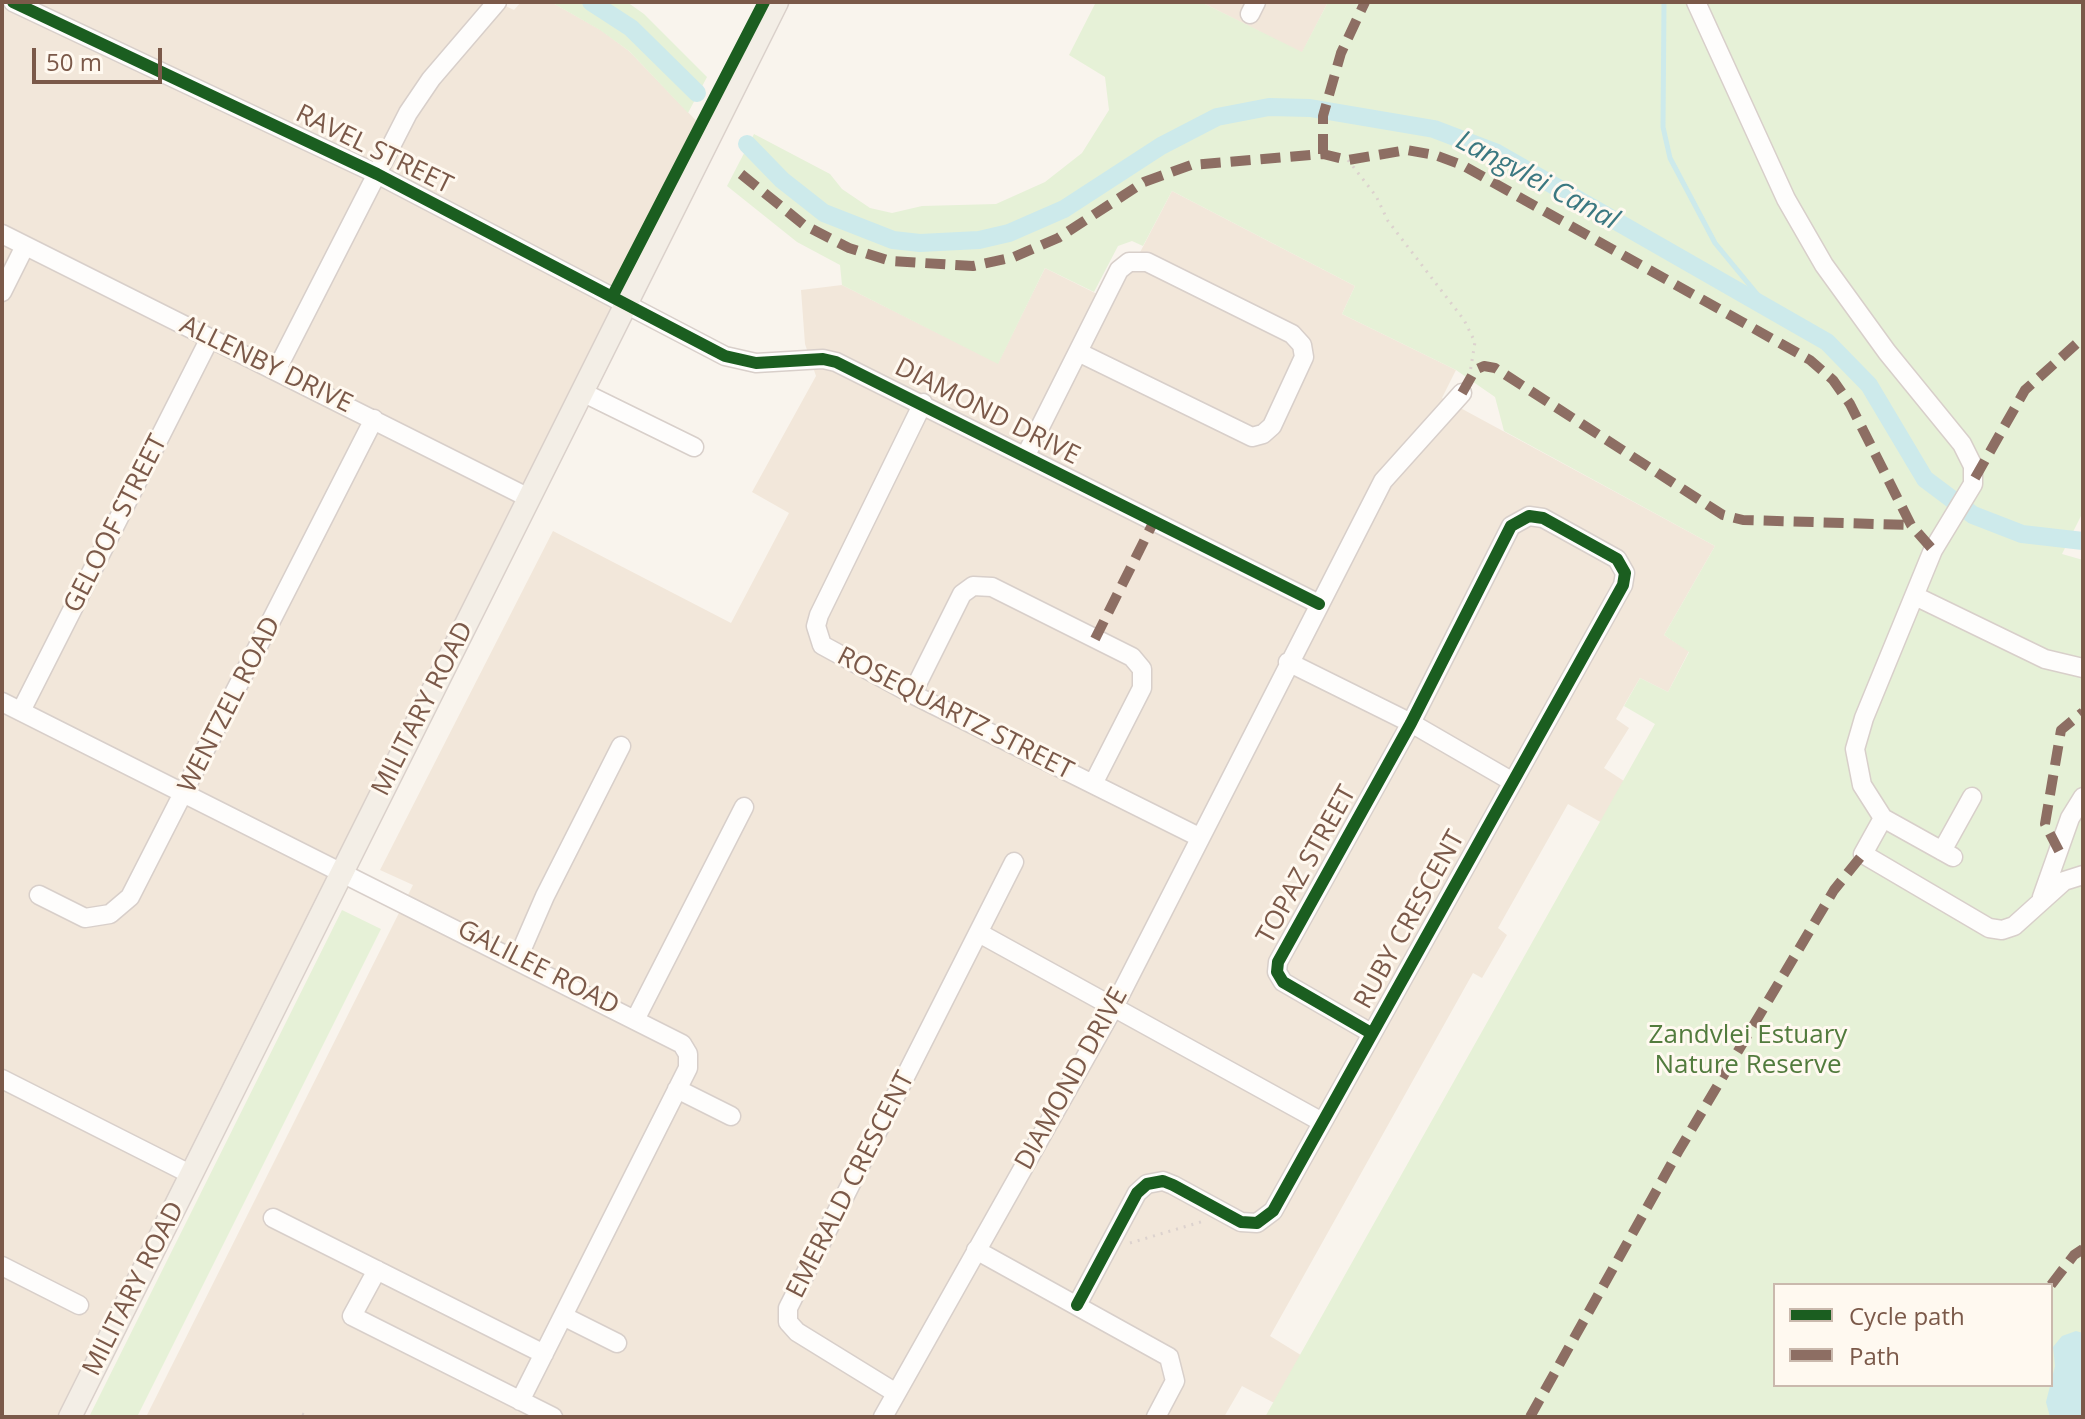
<!DOCTYPE html>
<html>
<head>
<meta charset="utf-8">
<style>
  body { margin:0 }
  #map { position:relative; width:2085px; height:1419px; overflow:hidden; background:#f9f4ed; font-family:"Open Sans",sans-serif }
  canvas { display:block }
  .frame { position:absolute; inset:0; border:4px solid #7b5949; pointer-events:none }
  .legend { position:absolute; left:1773px; top:1283px; width:280px; height:104px; box-sizing:border-box; background:#fff9f0; border:2px solid #cab9ad; margin:0; padding:10px 14px; list-style:none; font-size:24px; color:#7b5949 }
  .legend li { display:flex; align-items:center; gap:16px; height:40px }
  .legend b { width:40px; border:2px solid #cab9ad }
  .scale { position:absolute; left:32px; top:48px; width:130px; height:36px; box-sizing:border-box; border:4px solid #7b5949; border-top:0; padding-left:10px; font-size:24px; line-height:28px; white-space:nowrap; color:#7b5949; -webkit-text-stroke:6px #fff9f0; paint-order:stroke }
</style>
</head>
<body>
<div id="map">
<canvas width="2085" height="1419"></canvas>
<div class="frame"></div>
<ul class="legend">
<li><b style="height:10px;background:#1b5e20"></b>Cycle path</li>
<li><b style="height:10px;background:#8d6e63"></b>Path</li>
</ul>
<div class="scale">50 m</div>
</div>
<script>
const c = document.querySelector('canvas').getContext('2d');
c.lineJoin = 'round';
function fillPath(path, color) { c.fillStyle = color; c.fill(path, 'evenodd'); }
const toPath = rows => new Path2D(rows.map(r => 'M' + r).join(''));
function stroke(path, color, width, dash) { c.strokeStyle = color; c.lineWidth = width; c.lineCap = dash ? 'butt' : 'round'; c.setLineDash(dash || []); c.stroke(path); }
function drawText(font, color, halo, rows, align = 'center') {
  c.font = font + ' "Open Sans",sans-serif'; c.lineWidth = 6; c.setLineDash([]); c.textBaseline = 'middle'; c.strokeStyle = halo; c.fillStyle = color; for (const [text, x, y, turn = 0] of rows) {
    c.save(); c.translate(x, y); c.rotate((+turn || 0) * Math.PI / 180); c.textAlign = isNaN(turn) ? turn : align; if (halo) c.strokeText(text, 0, 0); c.fillText(text, 0, 0); c.restore();
  }
}
fillPath(toPath([
  [2,2,497,2,514,10,521,2,551,2,601,30,629,51,711,136,70,1417,2,1417],
  [1201,2,1328,2,1302,53],
  [1172,191,1355,286,1342,314,1456,370,1442,398,1715,546,1664,635,1689,651,1668,692,1640,678,1616,719,1629,728,1604,768,1627,783,1604,824,1568,804,1498,928,1507,935,1482,978,1473,973,1270,1336,1304,1357,1278,1405,1242,1386,1224,1417,146,1417,413,885,380,870,553,531,731,623,789,513,752,492,816,376,805,344,801,290,842,285,998,363,1045,268,1105,298,1136,260]
]), '#f2e7da');
fillPath(toPath([
  [551,2,627,2,644,14,707,77,688,113,629,51,600,30],
  [1096,2,1201,2,1302,52,1328,2,2083,2,2083,512,2062,554,2083,560,2083,1417,1265,1417,1655,724,1624,706,1640,678,1668,692,1689,652,1664,635,1715,546,1504,431,1495,397,1456,370,1342,314,1355,286,1172,191,1143,246,1132,241,1118,246,1094,292,1045,268,998,364,842,285,840,265,797,242,727,186,754,134,830,174,842,189,870,208,892,213,922,206,996,204,1045,182,1082,153,1109,110,1105,77,1069,55],
  [1775,1285,2051,1285,2051,1385,1775,1385],
  [342,910,381,929,137,1417,89,1417]
]), '#e6f1d7');
fillPath(toPath([
  [2076,1331,2083,1333,2083,1417,2050,1417,2046,1402,2055,1366,2053,1347,2062,1336]
]), '#cdeaeb');
stroke(toPath([
  [1664,2,1663,127,1670,158,1715,243,1771,311]
]), '#cdeaeb', 5);
stroke(toPath([
  [591,2,631,28,697,93],
  [747,144,782,180,824,213,893,240,920,243,979,240,1009,233,1064,209,1161,146,1217,117,1269,107,1310,108,1434,129,1497,153,1827,342,1869,385,1925,479,1973,515,2022,534,2083,541]
]), '#cdeaeb', 18);
const minor = toPath([
  [13,2,377,174,725,356,756,363,823,359,836,362,1319,604],
  [1696,2,1786,199,1824,265,1887,352,1962,444,1973,466,1973,484,1933,550,1864,718,1855,749,1862,785,1883,818,1953,857],
  [1250,14,1256,2],
  [2,234,529,498],
  [2,292,25,246],
  [276,371,408,113,431,79,497,2],
  [582,392,694,447],
  [923,403,819,615,816,626,822,645,912,694,1199,837],
  [1026,455,1119,270,1129,262,1147,262,1292,334,1302,345,1304,357,1272,426,1263,434,1252,437,1078,352],
  [1915,596,2045,659,2083,668],
  [1288,662,1411,723,1513,782],
  [912,694,962,594,973,586,992,587,1132,657,1142,669,1142,688,1093,784],
  [2,702,682,1044,688,1054,688,1068,520,1401],
  [21,711,210,338],
  [1883,818,1863,854,1989,928,2002,930,2014,926,2064,881,2083,875],
  [1942,851,1972,797],
  [39,895,85,918,110,914,130,897,374,419],
  [2042,897,2070,818,2083,797],
  [979,933,1322,1122],
  [518,958,545,896,621,746],
  [636,1018,744,807],
  [2,1079,192,1175],
  [677,1089,731,1116],
  [273,1218,544,1354],
  [976,1250,1169,1357,1175,1381,1156,1417],
  [2,1266,79,1305],
  [377,1270,352,1316,553,1417],
  [1077,1305,1137,1193,1147,1184,1163,1181,1173,1185,1241,1222,1257,1223,1273,1211,1623,585,1625,573,1617,559,1543,518,1529,516,1511,526,1411,723,1278,962,1277,972,1283,982,1371,1033],
  [563,1316,617,1343],
  [896,1393,797,1332,788,1322,788,1308,1014,862],
  [883,1417,1115,1005,1383,481,1462,393]
]);
const major = toPath([
  [70,1417,777,2]
]);
stroke(minor, '#d8cfca', 21);
stroke(major, '#dad0ca', 25);
stroke(toPath([
  [1348,160,1376,196,1388,221,1464,320,1475,342,1469,379],
  [1130,1243,1204,1221],
  [302,1414,309,1417]
]), '#dcd2ce', 3, [2, 6]);
stroke(minor, '#fefdfc', 18);
stroke(major, '#f3eee6', 22);
stroke(toPath([
  [1323,154,1323,116,1341,53,1365,2],
  [741,174,804,225,849,248,890,261,973,266,1014,257,1058,238,1144,182,1191,165,1323,154,1348,160,1407,150,1435,155,1462,165,1810,360,1833,380,1850,404,1911,525,1933,550],
  [1462,393,1475,370,1484,366,1495,368,1723,515,1743,520,1911,525],
  [1975,478,2025,390,2083,338],
  [1095,639,1154,521],
  [2059,851,2045,824,2061,730,2083,712],
  [2051,1285,2074,1255,2083,1249],
  [1530,1417,1678,1152,1834,890,1863,854]
]), '#8d6e63', 10, [20, 10]);
stroke(toPath([
  [13,2,377,174,725,356,756,363,823,359,836,362,1319,604],
  [612,297,764,2],
  [1077,1305,1137,1193,1147,1184,1163,1181,1173,1185,1241,1222,1257,1223,1273,1211,1623,585,1625,573,1617,559,1543,518,1529,516,1511,526,1411,723,1278,962,1277,972,1283,982,1371,1033]
]), '#1b5e20', 12);
drawText('26px', '#7b5949', '#fff9f0', [
  ["RAVEL STREET",374,150,26],
  ["ALLENBY DRIVE",266,365,26],
  ["DIAMOND DRIVE",987,412,27],
  ["GELOOF STREET",116,524,-63],
  ["WENTZEL ROAD",230,705,-63],
  ["MILITARY ROAD",423,709,-63],
  ["ROSEQUARTZ STREET",955,714,27],
  ["TOPAZ STREET",1307,865,-61],
  ["RUBY CRESCENT",1410,920,-61],
  ["GALILEE ROAD",538,968,27],
  ["DIAMOND DRIVE",1072,1079,-61],
  ["EMERALD CRESCENT",851,1185,-63],
  ["MILITARY ROAD",134,1289,-63]
]);
drawText('26px', '#527b3d', '#fff9f0', [
  ["Zandvlei Estuary",1748,1036],
  ["Nature Reserve",1748,1066]
]);
drawText('italic 28px', '#3b7881', '#fff9f0', [
  ["Langvlei Canal",1537,181,28]
]);
</script>
</body>
</html>
